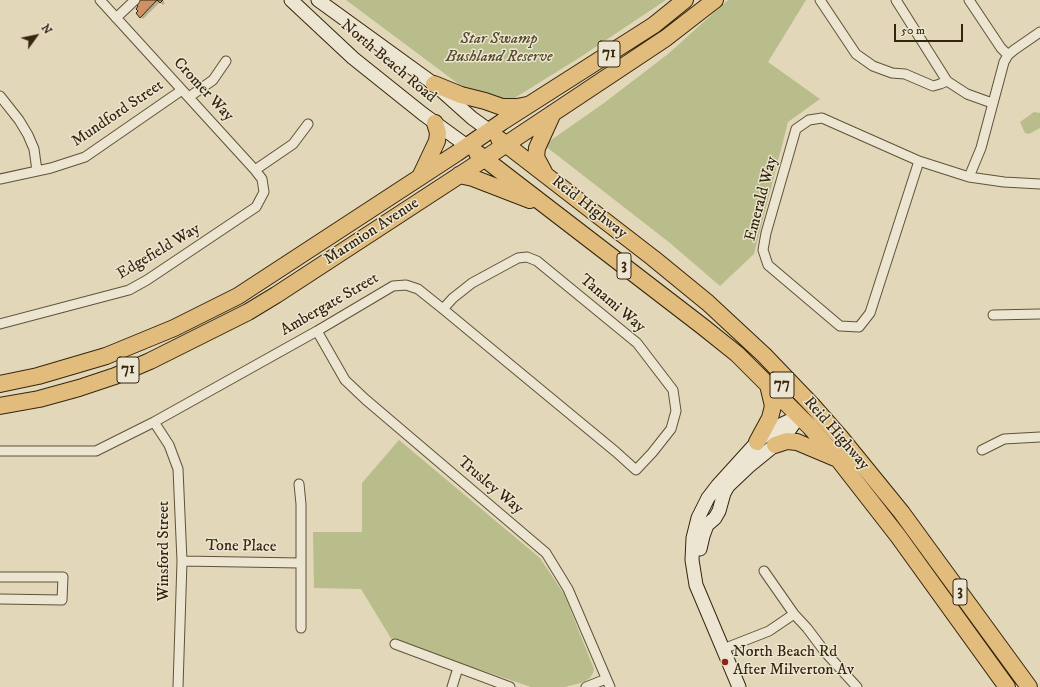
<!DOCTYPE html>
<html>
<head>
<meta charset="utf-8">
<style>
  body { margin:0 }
  #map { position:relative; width:1040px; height:687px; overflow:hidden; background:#e2d7b8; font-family:"IM FELL DW Pica",serif }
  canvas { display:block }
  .north { position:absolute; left:16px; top:16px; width:40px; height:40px; -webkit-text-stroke:3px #ece5d1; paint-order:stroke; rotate:57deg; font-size:11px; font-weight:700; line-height:16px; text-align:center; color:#35250d }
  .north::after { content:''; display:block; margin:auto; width:14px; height:18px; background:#35250d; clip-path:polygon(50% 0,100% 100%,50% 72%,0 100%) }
  .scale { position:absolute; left:894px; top:24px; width:69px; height:18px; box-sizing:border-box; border:2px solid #35250d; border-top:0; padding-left:5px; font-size:12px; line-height:14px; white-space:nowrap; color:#35250d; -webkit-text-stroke:3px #ece5d1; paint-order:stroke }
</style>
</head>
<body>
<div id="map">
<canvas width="1040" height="687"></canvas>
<div class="north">N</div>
<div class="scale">50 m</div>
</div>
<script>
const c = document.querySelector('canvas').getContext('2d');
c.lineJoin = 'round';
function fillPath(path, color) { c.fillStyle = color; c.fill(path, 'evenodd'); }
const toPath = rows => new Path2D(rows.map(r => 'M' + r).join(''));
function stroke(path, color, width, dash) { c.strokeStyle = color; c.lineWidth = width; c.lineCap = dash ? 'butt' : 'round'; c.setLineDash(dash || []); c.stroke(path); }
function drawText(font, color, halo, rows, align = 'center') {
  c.font = font + ' "IM FELL DW Pica",serif'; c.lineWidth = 3; c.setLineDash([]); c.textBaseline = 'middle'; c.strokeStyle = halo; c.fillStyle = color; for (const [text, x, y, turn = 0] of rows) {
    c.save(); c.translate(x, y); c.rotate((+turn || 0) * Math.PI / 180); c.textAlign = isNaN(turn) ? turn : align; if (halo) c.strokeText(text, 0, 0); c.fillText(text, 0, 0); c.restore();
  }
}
fillPath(toPath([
  [346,0,666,0,579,58,513,99,494,99,468,91],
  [728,0,806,0,768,62,820,99,788,122,754,254,720,286,670,243,544,145,604,103,668,54],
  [1034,112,1040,113,1040,128,1029,134,1025,133,1020,122],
  [399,440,540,558,564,594,594,669,593,673,590,678,584,682,565,687,531,687,392,640,361,589,314,588,313,532,362,532,362,483]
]), '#b8bd8b');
fillPath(toPath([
  [141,0,162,0,165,3,163,5,160,2,143,19,137,13,139,11]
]), '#0003');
const building = toPath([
  [140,0,163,0,160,3,157,0,140,18,136,13,138,11,136,9,138,6,136,4,140,0]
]);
fillPath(building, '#ce9166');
stroke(building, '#35250d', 1);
const minor = toPath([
  [820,0,856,54,873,66,892,73,905,74,933,86,940,84,947,81],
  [896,0,947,81,967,94,992,103],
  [969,0,1001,48,1008,55],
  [116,18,135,0],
  [0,96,19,120,28,135,34,149,37,171],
  [189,97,213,80,226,61],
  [919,161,870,313,859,327,840,326,768,265,763,250,766,233,796,129,809,120,822,118,919,161,969,177,1004,182,1040,184],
  [255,170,293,144,308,124],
  [969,177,981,148,1004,62,1008,55,1014,50,1040,32],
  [0,179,51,168,85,157,182,90],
  [993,315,1040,314],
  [0,324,129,290,147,280,256,207,264,192,262,179,255,170,100,0],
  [317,331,345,380,365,399,546,553,568,589,610,687],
  [154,422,169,445,178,469,182,561,178,687],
  [982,450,1004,439,1040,437],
  [0,451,96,451,154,422,317,331,393,286,406,285,418,289,443,309,616,452,636,470,652,453,671,429,676,411,673,390,637,343,537,261,527,257,518,258,472,283,453,298,443,309],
  [299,484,301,504,301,628],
  [182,561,300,563],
  [764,571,794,614,807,628,825,652,857,687],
  [0,577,63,577,62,600,0,599],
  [395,644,510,687],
  [723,649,769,631,794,614],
  [452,687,458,668],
  [586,687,606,679]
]);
const secondary = toPath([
  [291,0,353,58,423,114,467,146],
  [318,0,434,84,472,118,490,131],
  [700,549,703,536,707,525,715,518,719,511,724,493,728,486,748,467,775,445,790,429,798,418],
  [739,687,696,585,692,560,693,538,698,518,708,498,718,485,757,442,776,427,799,416]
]);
const trunk = toPath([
  [434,84,461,95,485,101,502,107,517,107,527,105],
  [499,139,653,258,708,303,764,355,812,405,841,438,902,513,1029,687],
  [477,153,702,326,737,354,810,427,838,459,898,536,1007,687],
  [544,172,536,157,537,148,553,113],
  [459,175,473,178,530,200],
  [420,177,437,141,438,133,435,123],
  [0,384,38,376,106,356,174,328,238,296,457,153,502,122,654,25,685,0],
  [0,406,39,399,79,388,115,376,150,361,248,312,276,295,469,169,666,38,715,0],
  [757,442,770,418,773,406,768,385],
  [775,445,787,441,797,442,835,458]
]);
stroke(minor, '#605238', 11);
stroke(secondary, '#35250d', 15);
stroke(trunk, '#35250d', 18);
stroke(minor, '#ece5d1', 9);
stroke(secondary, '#ece5d1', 13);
stroke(trunk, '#e1bc7c', 16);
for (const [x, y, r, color] of [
  [725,662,4,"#8f2418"]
]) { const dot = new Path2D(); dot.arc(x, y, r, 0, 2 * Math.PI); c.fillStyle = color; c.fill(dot); stroke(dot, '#ece5d1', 1.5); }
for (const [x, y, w] of [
  [609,54,22],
  [624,266,14],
  [128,370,22],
  [782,385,24],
  [960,592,14]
]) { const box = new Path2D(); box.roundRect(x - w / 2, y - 13, w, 26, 3); c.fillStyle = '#ece5d1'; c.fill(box); stroke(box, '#35250d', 1); }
drawText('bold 15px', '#35250d', null, [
  ["71",609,54],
  ["3",624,266],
  ["71",128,370],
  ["77",782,385],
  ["3",960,592]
]);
drawText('italic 16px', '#564b2c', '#ece5d1', [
  ["Star Swamp",499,40],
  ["Bushland Reserve",499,58]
]);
drawText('16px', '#35250d', '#ece5d1', [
  ["North Beach Road",388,62,40],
  ["Cromer Way",203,90,47],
  ["Mundford Street",118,114,-34],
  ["Emerald Way",762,199,-75],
  ["Reid Highway",589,208,38],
  ["Marmion Avenue",372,232,-33],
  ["Edgefield Way",159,252,-31],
  ["Tanami Way",612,304,40],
  ["Ambergate Street",330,305,-30],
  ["Reid Highway",836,434,49],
  ["Trusley Way",490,486,40],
  ["Tone Place",241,547,1],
  ["Winsford Street",165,551,-90]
]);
drawText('16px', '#35250d', '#ece5d1', [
  ["North Beach Rd",733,653],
  ["After Milverton Av",733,671]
], 'left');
</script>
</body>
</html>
